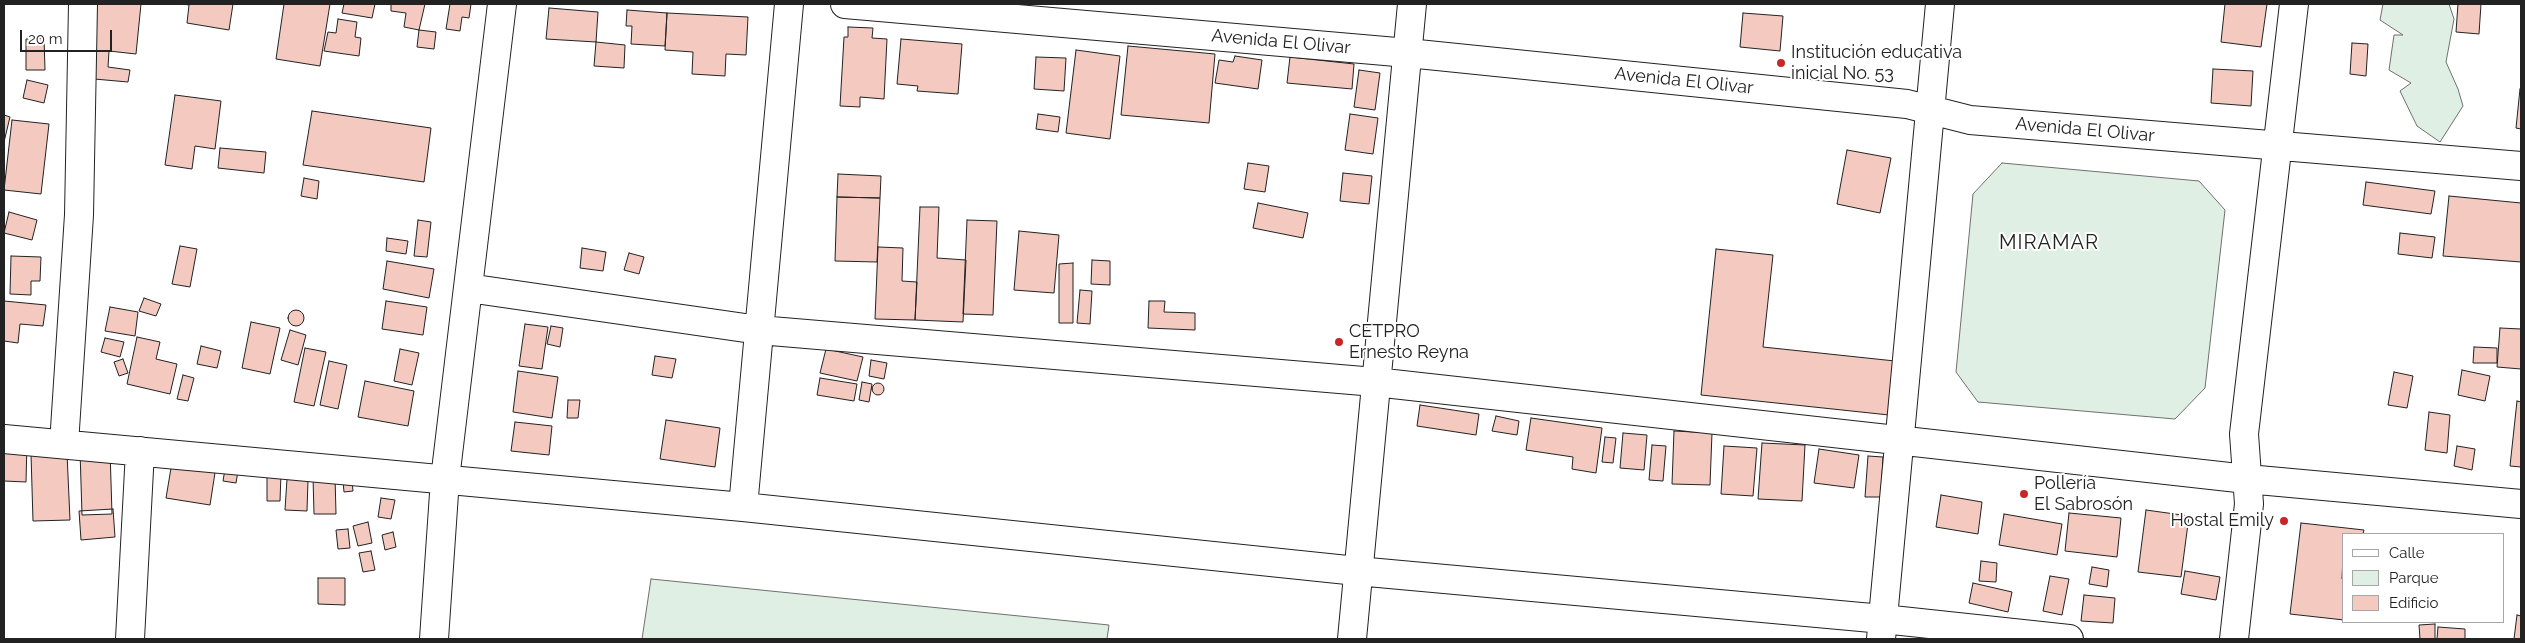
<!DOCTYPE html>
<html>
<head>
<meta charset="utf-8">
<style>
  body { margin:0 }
  #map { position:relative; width:2525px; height:643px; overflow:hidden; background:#fff; font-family:Raleway,sans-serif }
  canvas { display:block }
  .frame { position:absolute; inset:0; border:5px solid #222; pointer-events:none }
  .legend { position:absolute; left:2342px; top:533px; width:162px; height:90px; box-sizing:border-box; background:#fff; border:1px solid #a7a7a7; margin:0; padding:6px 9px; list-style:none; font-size:15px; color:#222 }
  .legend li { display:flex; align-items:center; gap:10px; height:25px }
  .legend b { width:25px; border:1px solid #a7a7a7 }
  .scale { position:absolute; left:20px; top:30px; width:92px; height:22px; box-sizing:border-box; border:2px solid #222; border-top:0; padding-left:6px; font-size:15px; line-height:18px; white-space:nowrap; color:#222; -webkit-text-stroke:4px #fff; paint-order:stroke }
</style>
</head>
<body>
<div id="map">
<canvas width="2525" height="643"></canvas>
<div class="frame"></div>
<ul class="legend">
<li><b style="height:6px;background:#fff"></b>Calle</li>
<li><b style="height:14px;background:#e0efe3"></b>Parque</li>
<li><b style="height:14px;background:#f3c9c0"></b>Edificio</li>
</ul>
<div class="scale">20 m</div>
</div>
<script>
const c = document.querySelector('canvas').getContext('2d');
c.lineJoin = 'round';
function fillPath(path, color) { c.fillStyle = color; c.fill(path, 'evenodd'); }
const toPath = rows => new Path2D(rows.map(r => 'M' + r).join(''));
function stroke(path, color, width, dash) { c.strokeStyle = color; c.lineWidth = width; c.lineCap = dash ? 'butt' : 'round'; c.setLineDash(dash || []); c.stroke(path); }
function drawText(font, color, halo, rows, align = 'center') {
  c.font = font + ' Raleway,sans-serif'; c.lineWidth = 4; c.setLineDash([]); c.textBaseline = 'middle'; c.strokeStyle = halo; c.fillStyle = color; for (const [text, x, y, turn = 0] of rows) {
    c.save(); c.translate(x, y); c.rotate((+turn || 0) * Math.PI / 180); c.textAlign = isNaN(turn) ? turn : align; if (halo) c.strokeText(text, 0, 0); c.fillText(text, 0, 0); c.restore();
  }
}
const green = toPath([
  [2383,4,2449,4,2454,19,2446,62,2458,89,2463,106,2440,142,2417,126,2400,91,2411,83,2389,70,2394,35,2403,35,2380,20,2383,4],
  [2002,163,2199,181,2225,210,2205,388,2175,419,1978,402,1956,372,1973,194,2002,163],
  [651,579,1109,625,1107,639,642,639,651,579]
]);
fillPath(green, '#e0efe3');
stroke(green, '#6f6f6f', 1);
const building = toPath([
  [91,4,141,4,136,54,109,51,108,67,130,70,128,82,83,78,91,4],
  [183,4,233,4,229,30,187,23,189,5,183,4],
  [284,4,330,4,320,66,276,59,284,4],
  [344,4,375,4,372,18,342,13,344,4],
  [391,4,425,4,419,30,404,27,406,13,391,11,391,4],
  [450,4,471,4,469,18,462,17,460,31,446,29,450,4],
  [2225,4,2267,4,2261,47,2221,42,2225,4],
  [2458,4,2481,4,2479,34,2456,32,2458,4],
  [549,8,598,12,596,42,546,39,549,8],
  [627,10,667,13,665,46,631,44,632,26,626,26,627,10],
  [667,13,748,17,746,55,726,54,725,76,692,74,693,52,665,50,667,13],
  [1743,13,1783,16,1780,51,1740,47,1743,13],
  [338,19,357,22,355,37,361,38,359,56,324,51,328,32,336,33,338,19],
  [848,27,873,28,872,38,887,39,884,99,860,97,860,107,840,106,844,37,848,37,848,27],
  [419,30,436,32,434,49,417,47,419,30],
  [44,38,45,70,26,70,26,39,44,38],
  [901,39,962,44,958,94,917,91,918,86,897,84,901,39],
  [596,42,625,45,624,68,594,66,596,42],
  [2352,43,2368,44,2366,76,2350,74,2352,43],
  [1128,46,1215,54,1209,123,1121,115,1128,46],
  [1076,50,1120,56,1110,139,1066,133,1076,50],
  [1235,56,1262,60,1258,89,1215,83,1219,60,1233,62,1235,56],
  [1036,57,1066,58,1064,91,1034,89,1036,57],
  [1290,57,1354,64,1352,89,1287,83,1290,57],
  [2213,69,2253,71,2251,106,2211,103,2213,69],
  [1359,70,1380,73,1375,110,1354,107,1359,70],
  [27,80,48,85,44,103,23,98,27,80],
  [2520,89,2521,89,2521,129,2516,128,2520,89],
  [175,95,221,101,215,149,195,146,192,169,165,165,175,95],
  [312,111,431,128,424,182,303,165,312,111],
  [1038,114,1060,117,1058,132,1036,129,1038,114],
  [1350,114,1378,118,1373,154,1345,150,1350,114],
  [4,115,10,117,4,142,4,115],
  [12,120,49,124,41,194,4,190,12,120],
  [220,148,266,152,264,173,218,168,220,148],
  [1847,150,1891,158,1880,213,1837,204,1847,150],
  [1248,163,1269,166,1265,192,1244,189,1248,163],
  [1343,173,1372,176,1369,204,1340,201,1343,173],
  [838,174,881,176,880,198,837,197,838,174],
  [304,178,319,181,317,199,301,196,304,178],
  [2366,182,2435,191,2431,214,2363,205,2366,182],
  [2449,196,2521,203,2521,262,2443,256,2449,196],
  [837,197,880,198,877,262,835,261,837,197],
  [1258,203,1308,213,1303,238,1253,228,1258,203],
  [920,207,939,207,937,258,966,260,963,322,915,320,920,207],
  [9,212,37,220,32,240,4,233,9,212],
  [418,220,431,222,427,257,414,256,418,220],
  [967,220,997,221,993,315,963,314,967,220],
  [1019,231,1059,235,1054,293,1014,290,1019,231],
  [2400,233,2435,237,2432,258,2398,254,2400,233],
  [387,238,408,241,406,254,386,251,387,238],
  [180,246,197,249,190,287,172,284,180,246],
  [878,247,903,248,902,281,917,282,915,320,875,319,878,247],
  [582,248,606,252,603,271,580,268,582,248],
  [1716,249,1773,255,1763,347,1895,361,1889,415,1701,395,1716,249],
  [629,253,644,257,639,274,624,270,629,253],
  [11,256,41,257,40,281,31,281,31,295,10,294,11,256],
  [1092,260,1110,261,1110,285,1091,284,1092,260],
  [387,261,434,269,429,298,383,289,387,261],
  [1073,263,1073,323,1059,323,1059,264,1073,263],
  [1080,290,1092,291,1090,324,1077,323,1080,290],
  [144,298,161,304,156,316,139,311,144,298],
  [4,301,46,305,43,326,20,324,18,343,4,341,4,301],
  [386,301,427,307,423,335,382,329,386,301],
  [1149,301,1165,301,1164,312,1195,313,1195,330,1148,328,1149,301],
  [110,307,138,312,135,336,105,331,110,307],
  '288 318a8 8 0 1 1 16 0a8 8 0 1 1-16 0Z',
  [251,322,280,328,270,374,242,368,251,322],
  [525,324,548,327,542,369,519,366,525,324],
  [551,326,563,328,560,347,547,344,551,326],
  [2500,328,2521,329,2521,369,2497,367,2500,328],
  [290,330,306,335,298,365,281,360,290,330],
  [137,337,160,342,156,359,177,364,170,394,127,384,137,337],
  [105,338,124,342,120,357,101,352,105,338],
  [201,346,221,351,217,368,197,364,201,346],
  [2474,347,2497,348,2497,363,2473,363,2474,347],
  [305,348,326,352,314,406,294,402,305,348],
  [400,349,419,353,412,385,394,381,400,349],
  [826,349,863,357,857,381,820,373,826,349],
  [655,356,676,359,672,378,652,375,655,356],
  [123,359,128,373,119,376,114,362,123,359],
  [871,360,887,363,884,379,869,376,871,360],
  [329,361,347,365,338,409,320,405,329,361],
  [2462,370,2490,376,2485,401,2458,395,2462,370],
  [518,371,558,377,552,418,513,412,518,371],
  [2394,372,2413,376,2407,408,2388,405,2394,372],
  [183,375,194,378,188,401,177,399,183,375],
  [820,378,857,384,854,401,817,395,820,378],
  [365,381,414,391,408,426,358,417,365,381],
  [862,382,872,384,869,402,859,400,862,382],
  '872 389a6 6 0 1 1 12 0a6 6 0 1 1-12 0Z',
  [568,400,580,400,578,418,567,418,568,400],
  [2517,401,2521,402,2521,467,2510,466,2517,401],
  [1420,405,1479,414,1476,435,1417,426,1420,405],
  [2429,412,2450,415,2447,453,2425,450,2429,412],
  [1496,416,1519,421,1517,435,1492,431,1496,416],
  [1531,418,1602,428,1596,473,1572,469,1573,457,1526,450,1531,418],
  [666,420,720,428,715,467,660,459,666,420],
  [515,422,552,426,549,455,511,451,515,422],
  [1674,431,1712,433,1710,485,1672,484,1674,431],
  [1623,433,1647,435,1644,470,1620,468,1623,433],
  [1605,437,1616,438,1613,463,1602,462,1605,437],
  [4,441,27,442,26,482,4,481,4,441],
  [1762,443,1805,445,1802,501,1758,499,1762,443],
  [1652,445,1666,446,1663,481,1649,480,1652,445],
  [1724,446,1757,448,1753,496,1721,494,1724,446],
  [2457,446,2475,449,2472,470,2454,466,2457,446],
  [1819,449,1859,455,1854,488,1814,483,1819,449],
  [110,450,112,514,82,515,80,451,110,450],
  [67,453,70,520,33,521,31,454,67,453],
  [1868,456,1883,457,1881,497,1865,497,1868,456],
  [217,460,210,505,166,498,172,462,217,460],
  [226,463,239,465,236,483,223,481,226,463],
  [342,471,351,471,353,491,344,492,342,471],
  [267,474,281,474,280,501,267,501,267,474],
  [335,476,336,514,314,514,313,477,335,476],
  [287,479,308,480,307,511,285,510,287,479],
  [1941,495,1982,502,1978,534,1936,527,1941,495],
  [381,498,395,500,391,519,378,517,381,498],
  [113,509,115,537,81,540,79,511,113,509],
  [2146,510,2189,516,2181,577,2138,572,2146,510],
  [2069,513,2121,518,2117,557,2065,551,2069,513],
  [2004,514,2062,524,2057,555,1999,545,2004,514],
  [368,522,372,543,358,546,353,526,368,522],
  [2301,523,2364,530,2363,534,2344,534,2342,579,2344,579,2344,620,2290,614,2301,523],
  [348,529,350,548,338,549,336,530,348,529],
  [393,532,396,547,385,550,382,535,393,532],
  [371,551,375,570,363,572,359,553,371,551],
  [1981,561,1997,563,1996,582,1979,581,1981,561],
  [2092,567,2109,570,2107,587,2089,584,2092,567],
  [2185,571,2220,577,2216,600,2181,594,2185,571],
  [2050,576,2069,579,2062,615,2043,611,2050,576],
  [318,578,345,578,345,605,318,604,318,578],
  [1973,583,2012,592,2008,612,1969,603,1973,583],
  [2084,595,2115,598,2113,623,2081,621,2084,595],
  [2517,615,2521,616,2521,639,2514,639,2517,615],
  [2435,624,2435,639,2420,639,2419,625,2435,624],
  [2438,627,2465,629,2465,639,2437,639,2438,627]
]);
fillPath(building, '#f3c9c0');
stroke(building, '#222', 1);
const street = toPath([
  [845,4,1408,53,1907,104,1970,120,2521,166],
  [468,288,759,330,1375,382,2247,479,2521,504],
  [4,439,743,507,1357,571,1883,619,2069,639],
  [64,444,79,215,83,4],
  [743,507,789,4],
  [130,639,140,451],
  [434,639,445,479,502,4],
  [1352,639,1412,4],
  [1881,639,1940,4],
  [2234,639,2249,504,2244,434,2294,4]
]);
stroke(street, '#222', 30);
stroke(street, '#fff', 28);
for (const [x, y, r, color] of [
  [1781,63,5,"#c62828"],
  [1339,342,5,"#c62828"],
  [2024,494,5,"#c62828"],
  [2284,521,5,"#c62828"]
]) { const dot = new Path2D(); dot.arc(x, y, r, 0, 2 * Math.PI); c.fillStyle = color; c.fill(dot); stroke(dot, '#fff', 2); }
drawText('18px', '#222', '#fff', [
  ["Avenida El Olivar",1281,42,5],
  ["Avenida El Olivar",1684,81,6],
  ["Avenida El Olivar",2085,130,5]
]);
drawText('18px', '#222', '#fff', [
  ["Institución educativa",1791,53],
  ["inicial No. 53",1791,74],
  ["CETPRO",1349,332],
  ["Ernesto Reyna",1349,353],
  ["Pollería",2034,484],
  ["El Sabrosón",2034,505],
  ["Hostal Emily",2274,521,"right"]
], 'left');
c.letterSpacing = '1px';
drawText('20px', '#222', '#fff', [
  ["MIRAMAR",2049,243]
]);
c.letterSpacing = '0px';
</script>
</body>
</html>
